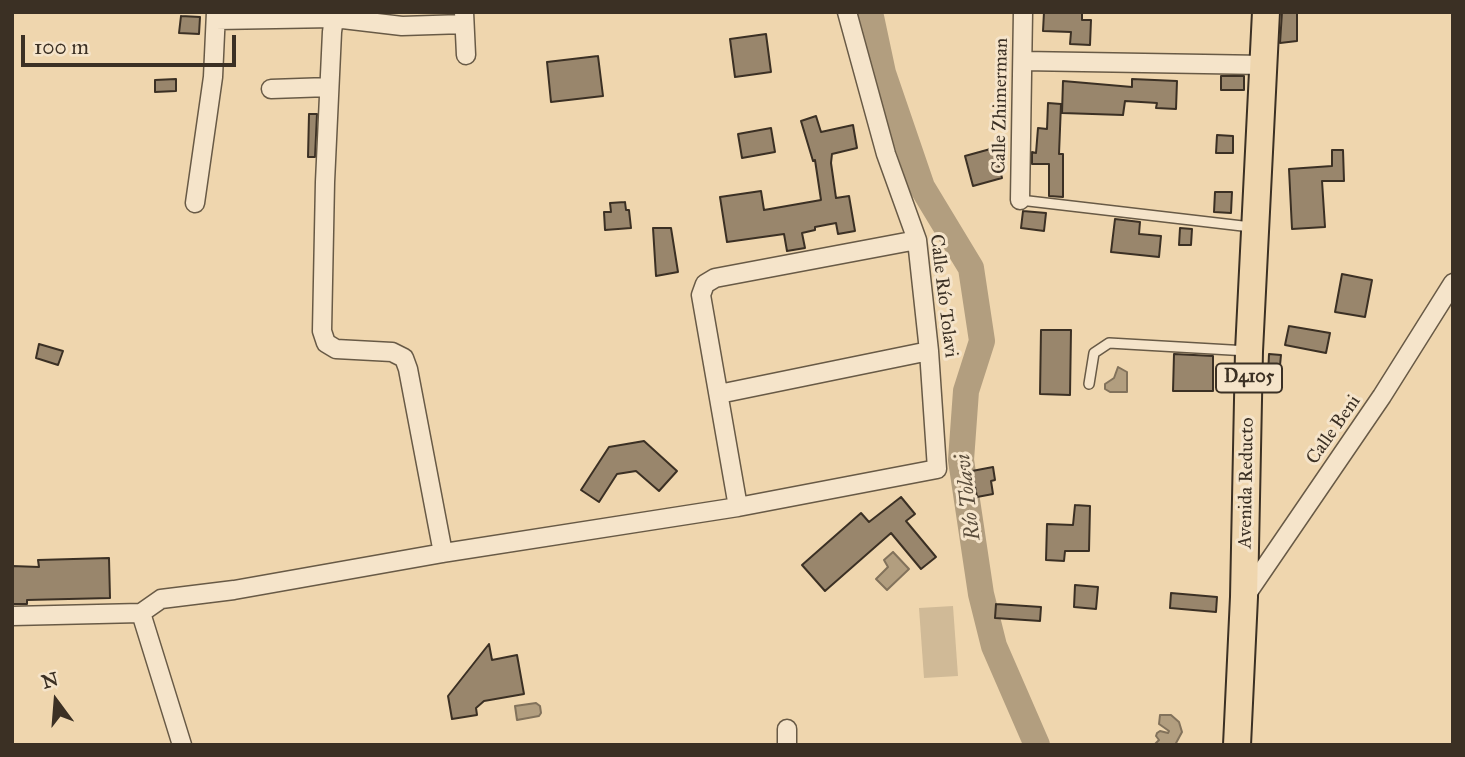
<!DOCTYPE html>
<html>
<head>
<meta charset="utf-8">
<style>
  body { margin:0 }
  #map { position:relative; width:1465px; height:757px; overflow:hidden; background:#efd6ae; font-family:"IM FELL Great Primer",serif }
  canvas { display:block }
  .frame { position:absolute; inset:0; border:14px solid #3b3024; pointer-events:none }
  .north { position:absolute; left:21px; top:666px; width:70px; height:70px; -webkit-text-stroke:5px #f5e4ca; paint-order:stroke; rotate:344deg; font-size:19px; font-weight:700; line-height:28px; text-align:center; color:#3b3024 }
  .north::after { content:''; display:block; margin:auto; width:24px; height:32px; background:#3b3024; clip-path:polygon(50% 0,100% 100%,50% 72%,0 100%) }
  .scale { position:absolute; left:21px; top:35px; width:215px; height:32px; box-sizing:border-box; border:4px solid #3b3024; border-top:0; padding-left:9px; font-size:21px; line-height:24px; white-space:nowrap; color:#3b3024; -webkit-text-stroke:5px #f5e4ca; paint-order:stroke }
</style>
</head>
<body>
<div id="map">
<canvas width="1465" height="757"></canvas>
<div class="frame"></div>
<div class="north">N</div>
<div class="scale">100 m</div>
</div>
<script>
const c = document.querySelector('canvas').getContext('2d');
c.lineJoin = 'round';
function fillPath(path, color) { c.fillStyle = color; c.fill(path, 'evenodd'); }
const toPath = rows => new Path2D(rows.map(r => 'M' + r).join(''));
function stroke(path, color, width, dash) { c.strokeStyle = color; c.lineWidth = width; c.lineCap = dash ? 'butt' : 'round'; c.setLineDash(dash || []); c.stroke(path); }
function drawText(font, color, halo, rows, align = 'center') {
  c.font = font + ' "IM FELL Great Primer",serif'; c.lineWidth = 6; c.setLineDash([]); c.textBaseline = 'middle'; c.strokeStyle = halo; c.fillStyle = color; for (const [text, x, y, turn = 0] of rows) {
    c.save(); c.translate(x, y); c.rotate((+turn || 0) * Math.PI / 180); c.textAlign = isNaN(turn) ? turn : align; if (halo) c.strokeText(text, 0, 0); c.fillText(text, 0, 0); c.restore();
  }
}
fillPath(toPath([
  [953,606,958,676,924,678,919,608]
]), '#d0ba97');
const water = toPath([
  [1118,367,1127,372,1127,392,1110,392,1105,389,1105,384,1114,378,1118,367],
  [893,552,909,569,887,590,876,579,888,567,884,560,893,552],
  [536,703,540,706,541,713,539,716,517,720,515,706,536,703],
  [1160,715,1171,715,1179,722,1182,732,1175,745,1155,744,1159,740,1156,736,1157,733,1160,731,1168,733,1169,731,1159,724,1160,715]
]);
fillPath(water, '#b29e7f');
stroke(water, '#82725b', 2);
stroke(toPath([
  [870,12,883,73,922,187,971,268,982,341,966,391,961,460,981,594,994,646,1037,745]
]), '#b29e7f', 26);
const building = toPath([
  [1044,12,1082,12,1082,20,1091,20,1090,45,1070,44,1071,32,1043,31,1044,12],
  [1282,12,1297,12,1297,41,1280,43,1282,12],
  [181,16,200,17,199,34,179,33,181,16],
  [766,34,771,72,735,77,730,39,766,34],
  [598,56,603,96,551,102,547,62,598,56],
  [1221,76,1244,76,1244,90,1221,90,1221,76],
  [176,79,176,91,155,92,155,80,176,79],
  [1132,79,1177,81,1176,109,1156,108,1157,103,1125,101,1123,115,1062,113,1063,81,1132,87,1132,79],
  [1048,103,1061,104,1059,154,1063,154,1063,197,1049,196,1049,164,1032,164,1032,152,1036,153,1038,128,1047,129,1048,103],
  [309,114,317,114,315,157,308,157,309,114],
  [816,116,821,132,853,125,857,148,832,154,831,163,836,198,849,196,855,231,838,234,836,223,815,227,815,230,802,233,805,248,787,251,784,234,727,242,720,197,761,191,764,210,821,200,815,160,813,161,801,121,816,116],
  [771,128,775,152,742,158,738,134,771,128],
  [1217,135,1233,136,1233,153,1216,153,1217,135],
  [994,148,1002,178,973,186,965,156,994,148],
  [1332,150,1343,150,1344,181,1322,181,1325,227,1292,229,1289,169,1332,166,1332,150],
  [1215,192,1232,192,1231,213,1214,212,1215,192],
  [625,202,626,210,629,210,631,228,605,230,604,212,611,212,610,203,625,202],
  [1023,211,1046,213,1044,231,1021,228,1023,211],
  [1115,219,1140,222,1139,234,1161,236,1159,257,1111,252,1115,219],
  [653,228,671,228,678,272,656,276,653,228],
  [1180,228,1192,229,1191,245,1179,245,1180,228],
  [1342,274,1372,280,1365,317,1335,312,1342,274],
  [1289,326,1330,333,1326,353,1285,345,1289,326],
  [1041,330,1071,330,1070,395,1040,394,1041,330],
  [39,344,63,351,58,365,36,358,39,344],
  [1174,354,1213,356,1213,391,1173,391,1174,354],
  [1269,354,1281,355,1279,376,1268,376,1269,354],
  [644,441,677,471,659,491,636,471,617,474,599,502,581,490,609,447,644,441],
  [993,467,995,480,991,481,993,494,977,497,972,471,993,467],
  [901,497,915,514,906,521,936,557,921,569,891,533,825,591,802,565,861,513,869,522,901,497],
  [1075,505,1090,506,1089,551,1065,551,1064,561,1046,560,1047,524,1073,525,1075,505],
  [109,558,110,598,27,600,27,604,12,604,12,566,39,567,38,560,109,558],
  [1075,585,1098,587,1096,609,1074,607,1075,585],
  [1171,593,1217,597,1216,612,1170,608,1171,593],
  [996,604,1041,607,1040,621,995,618,996,604],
  [489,644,492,660,517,655,524,694,484,701,476,708,477,715,452,719,448,696,489,644]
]);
fillPath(building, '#99866c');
stroke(building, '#3b3024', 2);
const service = toPath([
  [1020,200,1251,227],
  [1089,384,1094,353,1109,343,1248,351]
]);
const minor = toPath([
  [464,12,466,55],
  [334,18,332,32,325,182,322,331,326,343,336,349,392,352,404,358,408,369,443,553],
  [216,20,334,18,402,26,464,24],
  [1023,61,1264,65],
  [271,89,329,87],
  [1020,200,1023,12],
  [195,203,213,77,216,12],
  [719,394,929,351],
  [738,507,701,295,705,284,715,278,917,240],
  [1246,595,1382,396,1453,283],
  [141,613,182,745],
  [12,616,141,613,161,599,234,590,443,553,738,507,937,469,929,351,917,240,886,154,847,12],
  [787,729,787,745]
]);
const primary = toPath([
  [1237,745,1244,597,1249,351,1266,12]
]);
stroke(service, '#685a46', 12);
stroke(minor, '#685a46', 21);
stroke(primary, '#3b3024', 30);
stroke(service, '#f5e4ca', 9);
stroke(minor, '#f5e4ca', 18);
stroke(primary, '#efd6ae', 26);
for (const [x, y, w] of [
  [1249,378,66]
]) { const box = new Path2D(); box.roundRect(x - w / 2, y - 14.5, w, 29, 5); c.fillStyle = '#f5e4ca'; c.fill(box); stroke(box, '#3b3024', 2); }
drawText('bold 18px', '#3b3024', null, [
  ["D4105",1249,378]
]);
drawText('19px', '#3b3024', '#f5e4ca', [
  ["Calle Zhimerman",1001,106,-89],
  ["Calle Río Tolavi",943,296,83],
  ["Calle Beni",1334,430,-55],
  ["Avenida Reducto",1247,483,-89]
]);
drawText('italic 21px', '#594c3b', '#f5e4ca', [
  ["Río Tolavi",969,497,-97]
]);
</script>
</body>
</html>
